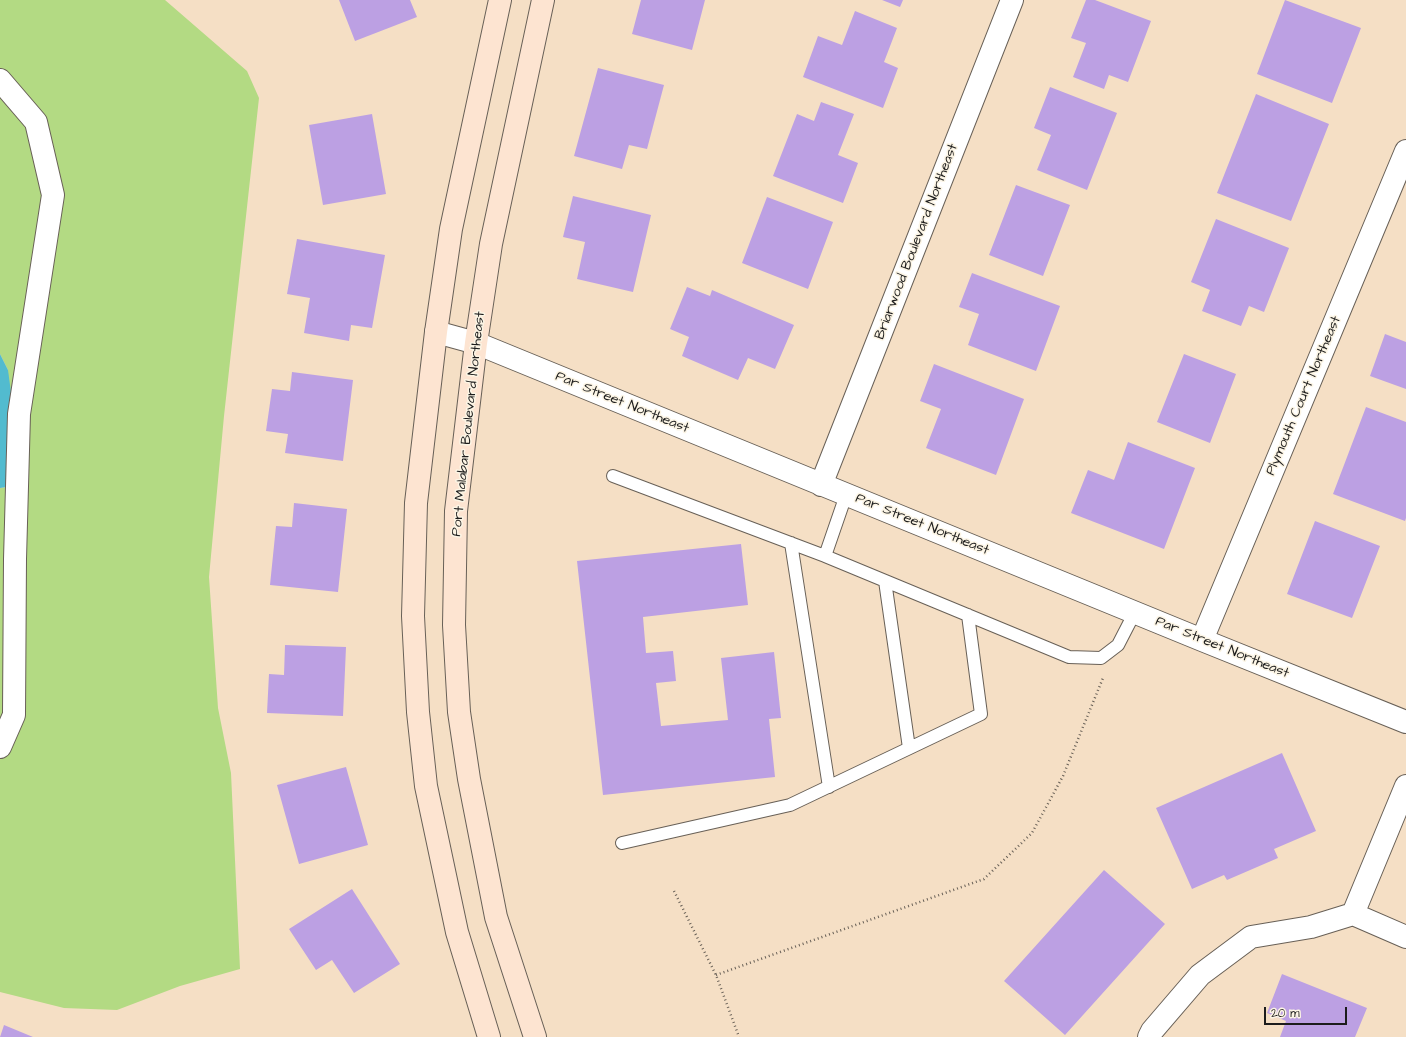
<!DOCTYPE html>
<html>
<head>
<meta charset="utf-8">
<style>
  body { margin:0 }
  #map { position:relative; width:1406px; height:1037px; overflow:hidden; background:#f5dfc5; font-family:"Architects Daughter",sans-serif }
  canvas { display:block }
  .scale { position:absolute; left:1264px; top:1007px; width:83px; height:18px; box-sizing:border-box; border:2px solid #1c1c1c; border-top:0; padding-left:5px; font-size:12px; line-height:14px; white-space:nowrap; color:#1c1c1c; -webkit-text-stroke:3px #fcf5e5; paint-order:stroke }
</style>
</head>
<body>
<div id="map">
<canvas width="1406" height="1037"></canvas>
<div class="scale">20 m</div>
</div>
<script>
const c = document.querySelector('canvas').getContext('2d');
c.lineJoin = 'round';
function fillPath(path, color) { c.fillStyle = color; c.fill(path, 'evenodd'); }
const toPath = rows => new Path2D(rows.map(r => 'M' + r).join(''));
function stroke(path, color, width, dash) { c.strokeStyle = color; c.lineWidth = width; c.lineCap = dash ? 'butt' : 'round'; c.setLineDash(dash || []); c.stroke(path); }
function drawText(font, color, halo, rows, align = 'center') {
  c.font = font + ' "Architects Daughter",sans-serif'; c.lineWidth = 3; c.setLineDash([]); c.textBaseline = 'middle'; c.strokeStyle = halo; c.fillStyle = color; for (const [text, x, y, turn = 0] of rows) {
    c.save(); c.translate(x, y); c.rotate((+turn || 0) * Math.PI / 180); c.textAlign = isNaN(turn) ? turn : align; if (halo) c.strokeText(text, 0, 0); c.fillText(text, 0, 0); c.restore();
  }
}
fillPath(toPath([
  [0,0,165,0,247,71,259,98,224,416,209,577,218,708,231,773,240,969,180,986,117,1010,64,1008,0,992,0,488,7,487,8,370,0,354]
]), '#b3da83');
fillPath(toPath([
  [0,354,8,370,17,437,7,487,0,488]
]), '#52bbcf');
fillPath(toPath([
  [339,0,410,0,417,17,355,41],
  [641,0,705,0,692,50,632,34],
  [882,0,903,0,900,7],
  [1086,0,1095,0,1151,21,1128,82,1109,75,1104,89,1073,77,1086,43,1071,38],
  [1285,0,1361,28,1332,103,1257,74],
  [855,11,897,28,884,62,898,68,883,108,803,77,818,36,842,45],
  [598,68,664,85,647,149,629,145,622,169,574,156],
  [1050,87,1117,113,1087,190,1037,170,1051,135,1034,128],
  [1256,94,1329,124,1291,221,1217,193],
  [821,102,854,114,838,155,858,163,843,203,773,176,797,114,814,121],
  [372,114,386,194,323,205,309,125],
  [1016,185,1070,205,1043,276,989,255],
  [573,196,651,215,633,292,577,279,585,242,563,237],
  [767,197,833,222,808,289,742,263],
  [1216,219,1289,248,1264,312,1249,306,1241,326,1202,311,1210,290,1191,282],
  [297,239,385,255,372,328,351,325,349,341,304,333,310,298,287,294],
  [972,273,1060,306,1036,371,968,345,979,314,959,307],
  [687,287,710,296,712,290,794,325,775,369,748,358,738,380,682,356,689,337,670,329],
  [1385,334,1406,342,1406,389,1370,376],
  [1184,354,1236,374,1210,443,1157,422],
  [934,364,1024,399,996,475,926,448,941,409,920,401],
  [292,372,353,380,343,461,285,453,288,434,266,431,272,389,290,391],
  [1366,407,1406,422,1406,518,1405,521,1333,494],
  [1128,442,1195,468,1164,549,1071,513,1088,470,1114,480],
  [294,503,347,509,338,592,270,585,276,526,292,527],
  [1315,521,1380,546,1352,618,1287,594],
  [741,544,748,605,643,617,646,653,673,651,676,681,656,683,661,726,728,720,721,658,774,652,781,718,769,719,775,777,603,795,577,561],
  [285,645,346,647,343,716,267,713,269,674,284,675],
  [1282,753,1316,831,1274,849,1278,858,1227,880,1224,875,1192,889,1156,808],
  [346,767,368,845,299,864,277,785],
  [1104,870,1165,924,1065,1035,1004,981],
  [352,889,400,964,354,993,332,960,316,970,289,929],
  [1282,974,1367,1008,1355,1037,1280,1037,1286,1021,1267,1013],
  [4,1025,33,1037,0,1037]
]), '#bca0e3');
const lane = toPath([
  [613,476,825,556,846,495],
  [791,543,829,787],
  [825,556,1069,657,1101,658,1118,645,1135,612],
  [885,581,909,748],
  [622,843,790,805,981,714,968,615]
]);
const street = toPath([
  [0,80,36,122,53,195,19,414,15,559,14,715,0,747],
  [436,332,476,343,1202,640,1406,722],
  [821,485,1012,0],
  [1202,640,1406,151],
  [1353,914,1406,786],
  [1149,1037,1152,1031,1200,975,1251,937,1311,927,1353,914,1406,937]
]);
const secondary = toPath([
  [489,1037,457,932,426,786,418,712,413,616,416,503,436,332,451,229,500,0],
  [535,1037,496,917,469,779,459,712,454,625,456,511,476,343,491,244,543,0]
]);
stroke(lane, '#686057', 14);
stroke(street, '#686057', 24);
stroke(secondary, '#686057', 24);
stroke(toPath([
  [674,891,716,975,739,1037],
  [716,975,984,879,1032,833,1063,776,1103,678]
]), '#686057', 2.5, [1, 3]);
stroke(lane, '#fff', 12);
stroke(street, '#fff', 22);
stroke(secondary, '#fde4d1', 22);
drawText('14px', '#1c1c1c', '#fcf5e5', [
  ["Briarwood Boulevard Northeast",917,242,-69],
  ["Plymouth Court Northeast",1304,396,-67],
  ["Par Street Northeast",622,403,22],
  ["Port Malabar Boulevard Northeast",469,424,-84],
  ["Par Street Northeast",922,525,22],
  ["Par Street Northeast",1222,648,22]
]);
</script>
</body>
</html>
